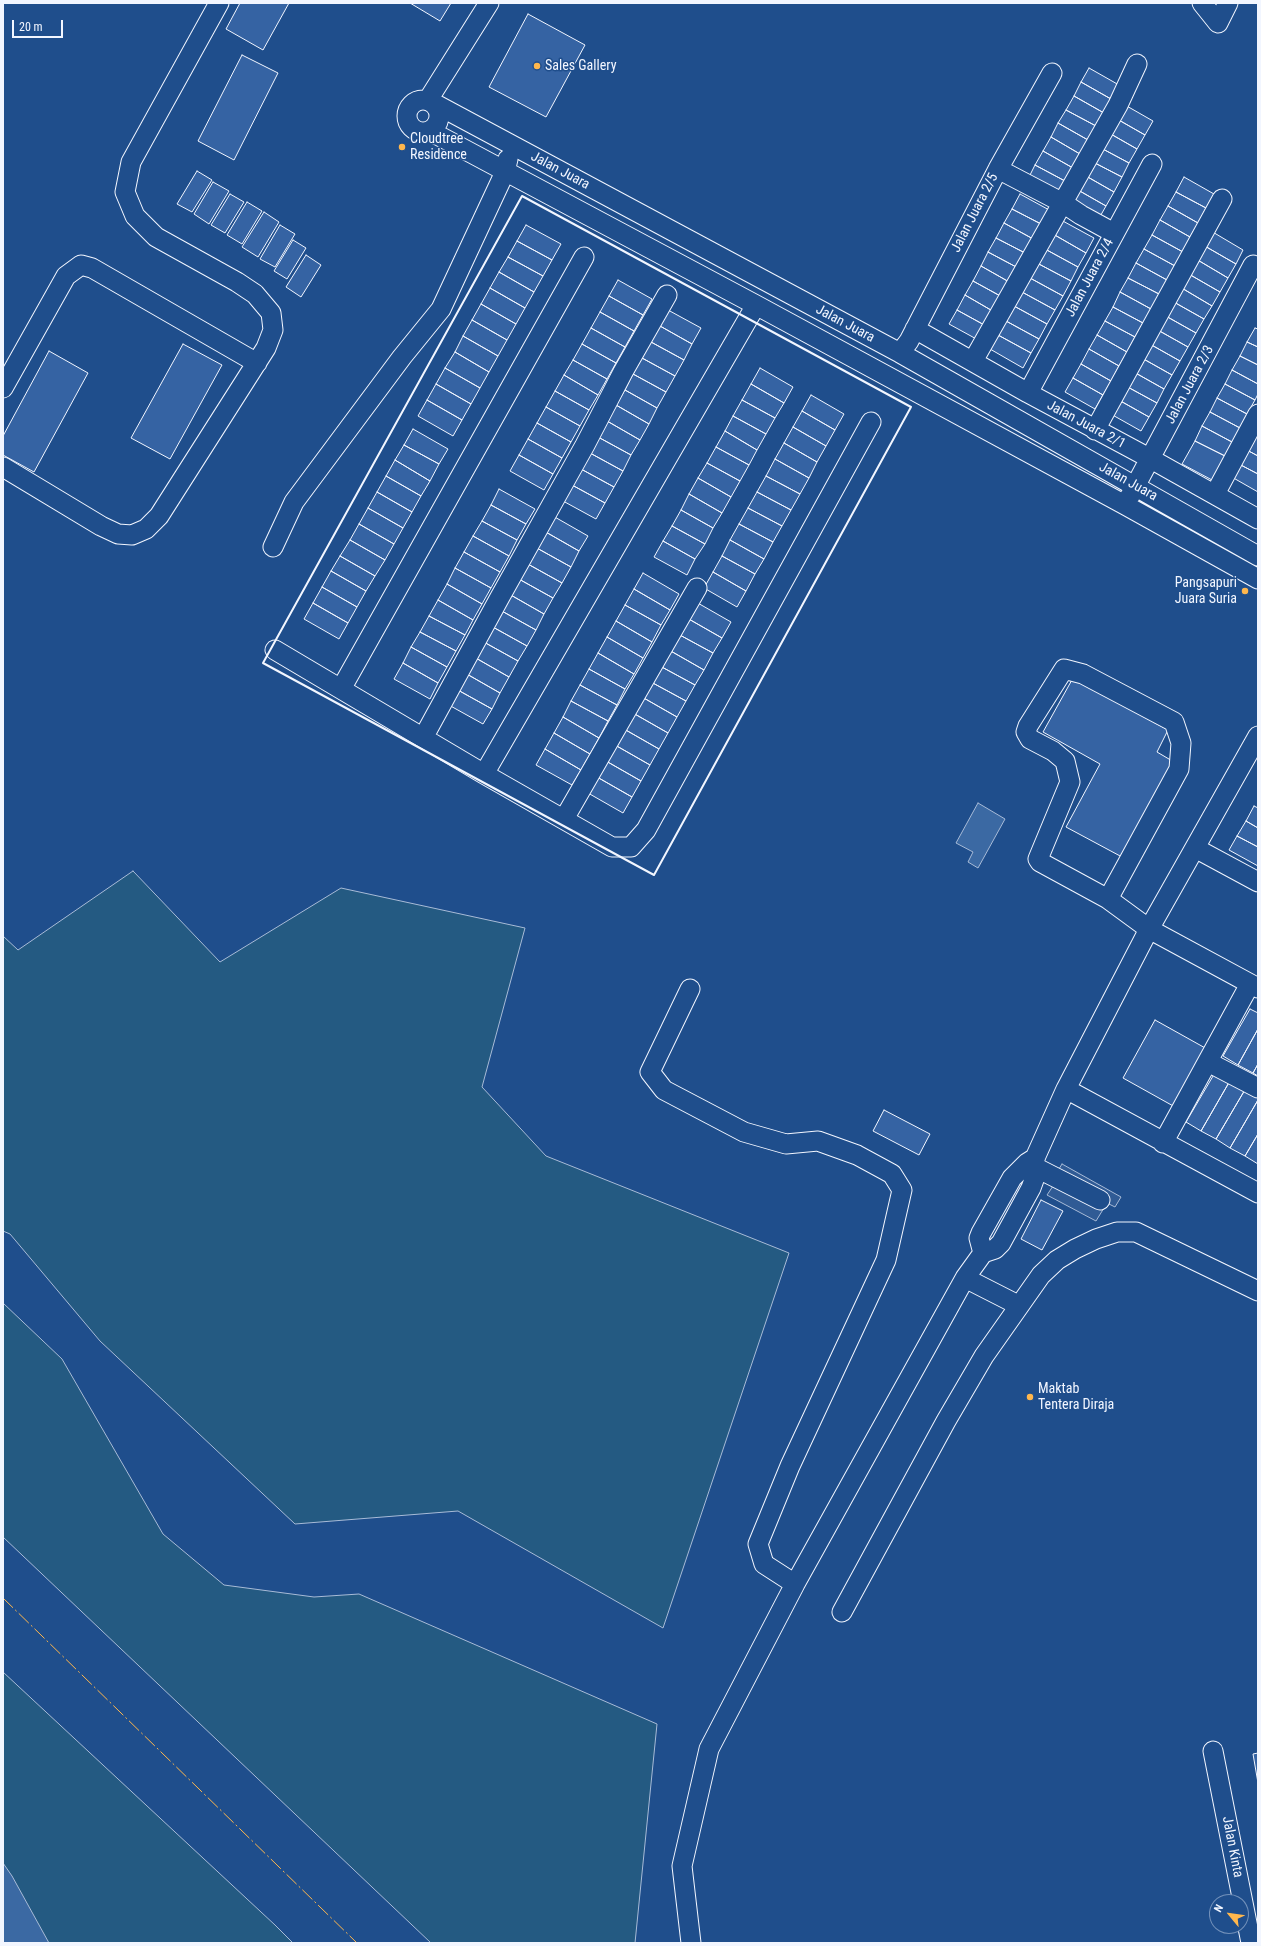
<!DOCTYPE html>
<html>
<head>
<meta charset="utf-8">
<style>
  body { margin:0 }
  #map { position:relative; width:1261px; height:1946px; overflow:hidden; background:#1f4e8c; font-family:"Roboto Condensed",sans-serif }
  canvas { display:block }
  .frame { position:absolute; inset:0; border:4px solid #f2f6ff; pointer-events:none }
  .north { position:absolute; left:1209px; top:1894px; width:40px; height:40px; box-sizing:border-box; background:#1f4e8c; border:1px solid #7391ba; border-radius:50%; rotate:299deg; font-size:11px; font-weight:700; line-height:16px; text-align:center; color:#f2f6ff }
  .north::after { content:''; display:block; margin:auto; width:14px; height:18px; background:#ffb74d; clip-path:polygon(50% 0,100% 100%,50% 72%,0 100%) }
  .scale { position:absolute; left:12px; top:20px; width:51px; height:18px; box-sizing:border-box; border:2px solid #f2f6ff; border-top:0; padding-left:5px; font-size:12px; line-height:14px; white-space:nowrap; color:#f2f6ff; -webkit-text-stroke:3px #1f4e8c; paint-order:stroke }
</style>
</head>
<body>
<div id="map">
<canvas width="1261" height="1946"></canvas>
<div class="frame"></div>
<div class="north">N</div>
<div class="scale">20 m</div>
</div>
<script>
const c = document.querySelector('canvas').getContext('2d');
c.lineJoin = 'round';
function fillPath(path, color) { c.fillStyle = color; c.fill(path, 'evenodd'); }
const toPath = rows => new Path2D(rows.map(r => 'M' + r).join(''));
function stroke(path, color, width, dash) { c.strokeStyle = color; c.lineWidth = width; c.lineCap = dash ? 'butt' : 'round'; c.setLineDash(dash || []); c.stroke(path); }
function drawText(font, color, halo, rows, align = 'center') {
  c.font = font + ' "Roboto Condensed",sans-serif'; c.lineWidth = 3; c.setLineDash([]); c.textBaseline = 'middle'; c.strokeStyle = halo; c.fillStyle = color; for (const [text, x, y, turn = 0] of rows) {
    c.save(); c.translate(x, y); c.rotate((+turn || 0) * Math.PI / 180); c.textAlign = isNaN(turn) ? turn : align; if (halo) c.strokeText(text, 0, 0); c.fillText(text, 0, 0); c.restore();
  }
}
const green = toPath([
  [133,871,220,962,341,888,525,928,482,1087,546,1156,789,1253,663,1628,458,1511,295,1524,100,1341,10,1234,3,1231,3,936,18,950,133,871],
  [3,1303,62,1359,163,1534,224,1585,314,1597,359,1594,657,1724,635,1943,431,1943,3,1537,3,1303],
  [3,1672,275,1925,293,1943,3,1943,3,1672]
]);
fillPath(green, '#245a82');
stroke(green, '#a8bbd7', 1);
const parking = toPath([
  [1062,1164,1121,1197,1115,1207,1107,1203,1096,1221,1047,1195,1053,1186,1051,1182,1062,1164]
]);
fillPath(parking, '#305b95');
stroke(parking, '#a8bbd7', 1);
const water = toPath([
  [978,803,1005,819,978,868,968,862,973,852,956,843,978,803],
  [3,1863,12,1876,49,1943,3,1943,3,1863]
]);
fillPath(water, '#3b69a3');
stroke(water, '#a8bbd7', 1);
const building = toPath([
  [240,3,289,3,263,50,226,29,240,3],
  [410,3,451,3,440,21,410,3],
  [528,14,585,45,546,117,489,87,528,14],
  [242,55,278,73,234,160,198,141,242,55],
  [1089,68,1119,85,1111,99,1081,82,1089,68],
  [1081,82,1111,99,1104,113,1074,96,1081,82],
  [1074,96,1104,113,1096,126,1066,110,1074,96],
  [1125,105,1153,121,1145,135,1117,119,1125,105],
  [1066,110,1096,126,1088,140,1058,123,1066,110],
  [1117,119,1145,135,1137,149,1109,133,1117,119],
  [1058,123,1088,140,1080,154,1051,137,1058,123],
  [1109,133,1137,149,1129,163,1101,148,1109,133],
  [1051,137,1080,154,1073,168,1043,151,1051,137],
  [1101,148,1129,163,1122,177,1093,162,1101,148],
  [1043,151,1073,168,1065,181,1035,165,1043,151],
  [1093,162,1122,177,1114,192,1086,176,1093,162],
  [1035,165,1065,181,1058,195,1028,179,1035,165],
  [197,171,212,180,192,212,177,204,197,171],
  [1086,176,1114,192,1106,206,1078,190,1086,176],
  [1184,177,1214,194,1206,208,1176,192,1184,177],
  [213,182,229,191,209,224,194,214,213,182],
  [1078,190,1106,206,1098,220,1070,204,1078,190],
  [1176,192,1206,208,1198,223,1168,206,1176,192],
  [230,194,244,202,225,233,211,225,230,194],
  [1020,194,1051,211,1043,225,1012,209,1020,194],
  [247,202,262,211,242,244,227,235,247,202],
  [1168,206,1198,223,1190,237,1160,220,1168,206],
  [1012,209,1043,225,1035,240,1004,223,1012,209],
  [264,212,279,222,258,257,242,247,264,212],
  [1061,220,1094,238,1086,253,1053,234,1061,220],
  [1160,220,1190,237,1183,252,1152,235,1160,220],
  [1004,223,1035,240,1027,254,996,238,1004,223],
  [280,225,295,234,275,267,260,259,280,225],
  [526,225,561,244,552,260,517,241,526,225],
  [1211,231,1243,250,1236,264,1203,245,1211,231],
  [1053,234,1086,253,1078,267,1045,249,1053,234],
  [1152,235,1183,252,1175,266,1144,249,1152,235],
  [996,238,1027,254,1020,269,988,252,996,238],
  [293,240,306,248,287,279,274,271,293,240],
  [517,241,552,260,543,276,508,257,517,241],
  [1203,245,1236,264,1228,278,1196,259,1203,245],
  [1045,249,1078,267,1071,281,1037,263,1045,249],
  [1144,249,1175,266,1167,280,1136,263,1144,249],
  [988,252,1020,269,1011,283,981,266,988,252],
  [306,255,321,265,301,297,286,287,306,255],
  [508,257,543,276,534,292,499,272,508,257],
  [1196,259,1228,278,1220,292,1187,273,1196,259],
  [1037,263,1071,281,1063,296,1030,278,1037,263],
  [1136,263,1167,280,1159,294,1128,278,1136,263],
  [981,266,1011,283,1004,298,973,281,981,266],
  [499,272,534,292,525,308,490,288,499,272],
  [1187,273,1220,292,1212,306,1180,287,1187,273],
  [1030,278,1063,296,1055,310,1022,292,1030,278],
  [1128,278,1159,294,1151,309,1120,292,1128,278],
  [618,280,652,299,643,315,609,296,618,280],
  [973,281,1004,298,996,313,965,295,973,281],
  [1180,287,1212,306,1204,319,1172,301,1180,287],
  [490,288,525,308,516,324,481,304,490,288],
  [1022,292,1055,310,1047,324,1014,306,1022,292],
  [1120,292,1151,309,1143,323,1113,307,1120,292],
  [965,295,996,313,988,327,957,310,965,295],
  [609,296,643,315,634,331,600,312,609,296],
  [1172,301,1204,319,1196,333,1164,315,1172,301],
  [481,304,516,324,507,340,472,320,481,304],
  [1014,306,1047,324,1039,339,1006,321,1014,306],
  [1113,307,1143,323,1135,337,1105,321,1113,307],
  [668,310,701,328,692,344,660,326,668,310],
  [957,310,988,327,980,341,949,324,957,310],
  [600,312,634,331,625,347,591,328,600,312],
  [1164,315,1196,333,1188,347,1156,329,1164,315],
  [472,320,507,340,498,356,463,336,472,320],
  [1006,321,1039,339,1031,353,998,335,1006,321],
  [1105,321,1135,337,1127,352,1097,335,1105,321],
  [660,326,692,344,684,360,651,342,660,326],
  [591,328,625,347,616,363,582,344,591,328],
  [1255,328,1258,329,1258,347,1247,342,1255,328],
  [1156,329,1188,347,1180,361,1148,343,1156,329],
  [998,335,1031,353,1023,368,990,349,998,335],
  [1097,335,1127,352,1119,366,1089,349,1097,335],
  [463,336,498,356,489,372,455,352,463,336],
  [651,342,684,360,675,376,642,358,651,342],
  [1247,342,1258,347,1258,365,1240,356,1247,342],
  [1148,343,1180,361,1172,375,1140,357,1148,343],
  [183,344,222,365,170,459,131,438,183,344],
  [582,344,616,363,607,379,573,360,582,344],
  [1089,349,1119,366,1111,381,1081,364,1089,349],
  [49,351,88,373,34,472,3,455,3,436,49,351],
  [455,352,489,372,480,388,445,368,455,352],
  [1240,356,1258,365,1258,384,1232,370,1240,356],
  [1140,357,1172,375,1164,389,1132,371,1140,357],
  [642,358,675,376,666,392,633,374,642,358],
  [573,360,607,379,598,395,564,375,573,360],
  [1081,364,1111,381,1103,395,1073,378,1081,364],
  [445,368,480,388,471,404,436,384,445,368],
  [760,368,793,387,784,403,751,384,760,368],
  [1232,370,1258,384,1258,394,1255,400,1225,384,1232,370],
  [1132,371,1164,389,1157,403,1124,385,1132,371],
  [633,374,666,392,657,408,625,390,633,374],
  [564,375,598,395,589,410,555,391,564,375],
  [1073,378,1103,395,1095,409,1065,392,1073,378],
  [436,384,471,404,462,420,427,400,436,384],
  [751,384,784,403,775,418,742,400,751,384],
  [1225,384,1255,400,1247,414,1217,398,1225,384],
  [1124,385,1157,403,1149,417,1117,399,1124,385],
  [625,390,657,408,649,424,616,405,625,390],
  [555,391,589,410,580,426,546,407,555,391],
  [811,395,844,414,835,430,802,411,811,395],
  [1217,398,1247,414,1240,428,1210,412,1217,398],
  [1117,399,1149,417,1141,431,1109,413,1117,399],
  [427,400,462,420,453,436,418,416,427,400],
  [742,400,775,418,766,434,733,416,742,400],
  [616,405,649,424,640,440,607,421,616,405],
  [546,407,580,426,571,442,537,423,546,407],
  [802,411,835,430,826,446,793,427,802,411],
  [1210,412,1240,428,1232,442,1202,426,1210,412],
  [733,416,766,434,757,450,725,431,733,416],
  [607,421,640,440,631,455,598,437,607,421],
  [537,423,571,442,562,458,528,439,537,423],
  [1202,426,1232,442,1225,456,1195,441,1202,426],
  [793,427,826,446,817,462,784,443,793,427],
  [413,429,448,449,439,464,404,445,413,429],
  [725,431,757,450,749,465,716,447,725,431],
  [1253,435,1258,438,1258,456,1245,449,1253,435],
  [598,437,631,455,623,471,590,453,598,437],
  [528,439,562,458,553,474,519,455,528,439],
  [1195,441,1225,456,1212,480,1182,464,1195,441],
  [784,443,817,462,809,478,775,459,784,443],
  [404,445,439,464,430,481,395,460,404,445],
  [716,447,749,465,740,481,707,463,716,447],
  [1245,449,1258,456,1258,474,1237,463,1245,449],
  [590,453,623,471,614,487,581,469,590,453],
  [519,455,553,474,544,490,510,471,519,455],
  [775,459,809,478,800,494,766,476,775,459],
  [395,460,430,481,421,496,386,476,395,460],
  [707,463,740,481,731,497,698,478,707,463],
  [1237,463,1258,474,1258,492,1230,476,1237,463],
  [581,469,614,487,605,503,572,485,581,469],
  [386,476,421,496,412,512,377,492,386,476],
  [766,476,800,494,791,510,757,492,766,476],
  [698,478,731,497,722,513,689,494,698,478],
  [572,485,605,503,596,519,563,501,572,485],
  [499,489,535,509,526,524,491,505,499,489],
  [377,492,412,512,403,528,368,508,377,492],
  [757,492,791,510,782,526,748,508,757,492],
  [689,494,722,513,713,528,681,510,689,494],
  [491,505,526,524,517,540,482,521,491,505],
  [368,508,403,528,394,544,359,524,368,508],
  [748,508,782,526,773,542,739,524,748,508],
  [681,510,713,528,705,544,672,526,681,510],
  [553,516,588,536,579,551,544,531,553,516],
  [482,521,517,540,509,556,473,536,482,521],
  [359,524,394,544,385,560,350,540,359,524],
  [739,524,773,542,764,559,730,540,739,524],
  [672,526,705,544,695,559,663,541,672,526],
  [544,531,579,551,571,567,535,547,544,531],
  [473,536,509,556,500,572,464,552,473,536],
  [350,540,385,560,375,576,340,556,350,540],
  [730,540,764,559,755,574,722,556,730,540],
  [663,541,695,559,687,575,654,557,663,541],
  [535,547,571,567,562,583,526,563,535,547],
  [464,552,500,572,491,588,455,568,464,552],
  [340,556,375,576,366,591,331,571,340,556],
  [722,556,755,574,746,591,713,572,722,556],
  [526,563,562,583,553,598,517,578,526,563],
  [455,568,491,588,482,604,447,584,455,568],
  [331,571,366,591,357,607,322,587,331,571],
  [713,572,746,591,737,607,704,588,713,572],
  [643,573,679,594,670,610,634,589,643,573],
  [517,578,553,598,544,614,509,594,517,578],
  [447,584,482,604,473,620,438,600,447,584],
  [322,587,357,607,348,623,313,603,322,587],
  [634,589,670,610,661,625,625,605,634,589],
  [509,594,544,614,536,630,500,610,509,594],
  [438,600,473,620,465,635,429,616,438,600],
  [696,602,731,622,722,638,687,618,696,602],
  [313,603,348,623,339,639,304,619,313,603],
  [625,605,661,625,652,642,616,621,625,605],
  [500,610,536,630,527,646,491,626,500,610],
  [429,616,465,635,456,651,420,632,429,616],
  [687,618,722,638,713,653,678,634,687,618],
  [616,621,652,642,643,658,607,637,616,621],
  [491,626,527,646,518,661,482,641,491,626],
  [420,632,456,651,447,667,411,647,420,632],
  [678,634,713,653,704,670,669,650,678,634],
  [607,637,643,658,634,674,598,653,607,637],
  [482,641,518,661,509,677,474,657,482,641],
  [411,647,447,667,438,683,403,663,411,647],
  [669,650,704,670,695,685,660,666,669,650],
  [598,653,634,674,625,689,589,669,598,653],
  [474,657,509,677,500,693,465,673,474,657],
  [403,663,438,683,430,699,394,679,403,663],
  [660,666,695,685,686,701,651,682,660,666],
  [589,669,625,689,617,705,580,685,589,669],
  [465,673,500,693,492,709,456,689,465,673],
  [1073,678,1168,730,1157,752,1174,762,1122,857,1066,827,1100,764,1043,732,1073,678],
  [651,682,686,701,677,717,642,697,651,682],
  [580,685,617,705,608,721,571,701,580,685],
  [456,689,492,709,483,724,447,704,456,689],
  [642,697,677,717,668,733,633,713,642,697],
  [571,701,608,721,599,738,563,717,571,701],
  [633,713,668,733,659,749,624,729,633,713],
  [563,717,599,738,590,754,554,733,563,717],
  [624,729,659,749,650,765,615,745,624,729],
  [554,733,590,754,581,770,545,749,554,733],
  [615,745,650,765,641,781,606,761,615,745],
  [545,749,581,770,572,785,536,765,545,749],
  [606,761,641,781,632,797,597,777,606,761],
  [597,777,632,797,623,813,588,793,597,777],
  [1254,806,1258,808,1258,828,1246,821,1254,806],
  [1246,821,1258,828,1258,847,1237,836,1246,821],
  [1237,836,1258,847,1258,866,1229,850,1237,836],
  [1250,1009,1258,1013,1258,1029,1238,1065,1223,1056,1250,1009],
  [1155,1020,1207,1049,1175,1107,1123,1078,1155,1020],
  [1258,1029,1258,1064,1253,1073,1238,1065,1258,1029],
  [1258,1064,1258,1076,1253,1073,1258,1064],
  [1216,1071,1231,1079,1201,1131,1186,1122,1216,1071],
  [1231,1079,1246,1088,1216,1139,1201,1131,1231,1079],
  [1246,1088,1258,1095,1258,1100,1230,1148,1216,1139,1246,1088],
  [1258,1100,1258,1134,1245,1156,1230,1148,1258,1100],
  [884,1110,930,1134,919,1155,873,1131,884,1110],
  [1258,1134,1258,1164,1245,1156,1258,1134],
  [1041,1200,1063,1211,1042,1250,1021,1239,1041,1200],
  [1258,1753,1258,1783,1253,1754,1258,1753]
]);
fillPath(building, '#3563a3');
stroke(building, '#f2f6ff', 1);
const minor = toPath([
  [1202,3,1218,23,1228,3],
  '407 116a16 16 0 1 1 32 0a16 16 0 1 1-32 0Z',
  [428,100,900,353,1258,556],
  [428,100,489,3],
  [430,131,756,305,1125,505,1258,579],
  [998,169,1063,203,1081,215,1114,233],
  [915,329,1028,393,1151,459,1258,519],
  [900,353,909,341,998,169,1052,73],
  [973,361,1118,105,1137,64],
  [3,388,66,276,81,265,92,268,257,363],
  [1028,393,1152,164],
  [1095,430,1222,199],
  [3,467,101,526,118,534,132,535,146,529,159,516,266,348,273,330,271,313,255,294,237,282,156,237,135,216,125,192,131,162,219,3],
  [1215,494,1258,414],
  [1130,496,1253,265],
  [273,547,294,502,402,357,441,309,505,172,508,159],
  [275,650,484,774,612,847,631,847,646,830,871,422],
  [341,689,584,257],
  [1258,736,1149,929,1066,1089,1258,1193],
  [423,738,500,597,585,445,623,372,667,295],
  [484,774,756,305],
  [564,819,697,588],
  [1195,848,1258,882],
  [1108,899,1179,769,1181,743,1174,722,1083,674,1064,669,1028,726,1026,732,1030,739,1053,751,1065,761,1070,782,1038,859,1040,862,1108,899,1149,929,1258,988],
  [690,989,650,1072,664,1090,744,1132,786,1144,818,1141,857,1155,892,1174,902,1190,886,1260,790,1466,758,1544,764,1564,795,1584],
  [1208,1062,1258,1088],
  [1163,1143,1250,984],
  [1027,1163,1100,1200],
  [983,1253,979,1238,981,1233,1012,1178,1027,1163,1035,1158,1066,1089],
  [965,1278,1018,1305],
  [842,1612,946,1421,984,1356,1041,1275,1057,1260,1075,1249,1096,1239,1117,1232,1136,1232,1258,1291],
  [1213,1751,1251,1943],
  [691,1943,682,1866,709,1749,795,1584,965,1278,983,1253,995,1249,1001,1243,1031,1188,1035,1177,1035,1158]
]);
stroke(minor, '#f2f6ff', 21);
stroke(minor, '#1f4e8c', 19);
stroke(toPath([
  [522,196,911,407,654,875,263,663,522,196]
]), '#f2f6ff', 2);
stroke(toPath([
  [3,1598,357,1943]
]), '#ffb74d', 1, [14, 3, 2, 3]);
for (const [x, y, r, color] of [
  [537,66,4,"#ffb74d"],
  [402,147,4,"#ffb74d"],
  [1245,591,4,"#ffb74d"],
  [1030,1397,4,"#ffb74d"]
]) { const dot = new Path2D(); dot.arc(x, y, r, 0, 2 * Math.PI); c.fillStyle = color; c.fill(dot); stroke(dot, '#1f4e8c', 1.5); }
drawText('14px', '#f2f6ff', '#1f4e8c', [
  ["Sales Gallery",545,66],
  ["Cloudtree",410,139],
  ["Residence",410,155],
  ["Pangsapuri",1237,583,"right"],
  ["Juara Suria",1237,599,"right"],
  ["Maktab",1038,1389],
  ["Tentera Diraja",1038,1405]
], 'left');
drawText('14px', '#f2f6ff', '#1f4e8c', [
  ["Jalan Juara",560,171,28],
  ["Jalan Juara 2/5",975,213,-63],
  ["Jalan Juara 2/4",1090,278,-62],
  ["Jalan Juara",845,324,28],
  ["Jalan Juara 2/3",1190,385,-62],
  ["Jalan Juara 2/1",1086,425,28],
  ["Jalan Juara",1128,482,29],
  ["Jalan Kinta",1232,1847,79]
]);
</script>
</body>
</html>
